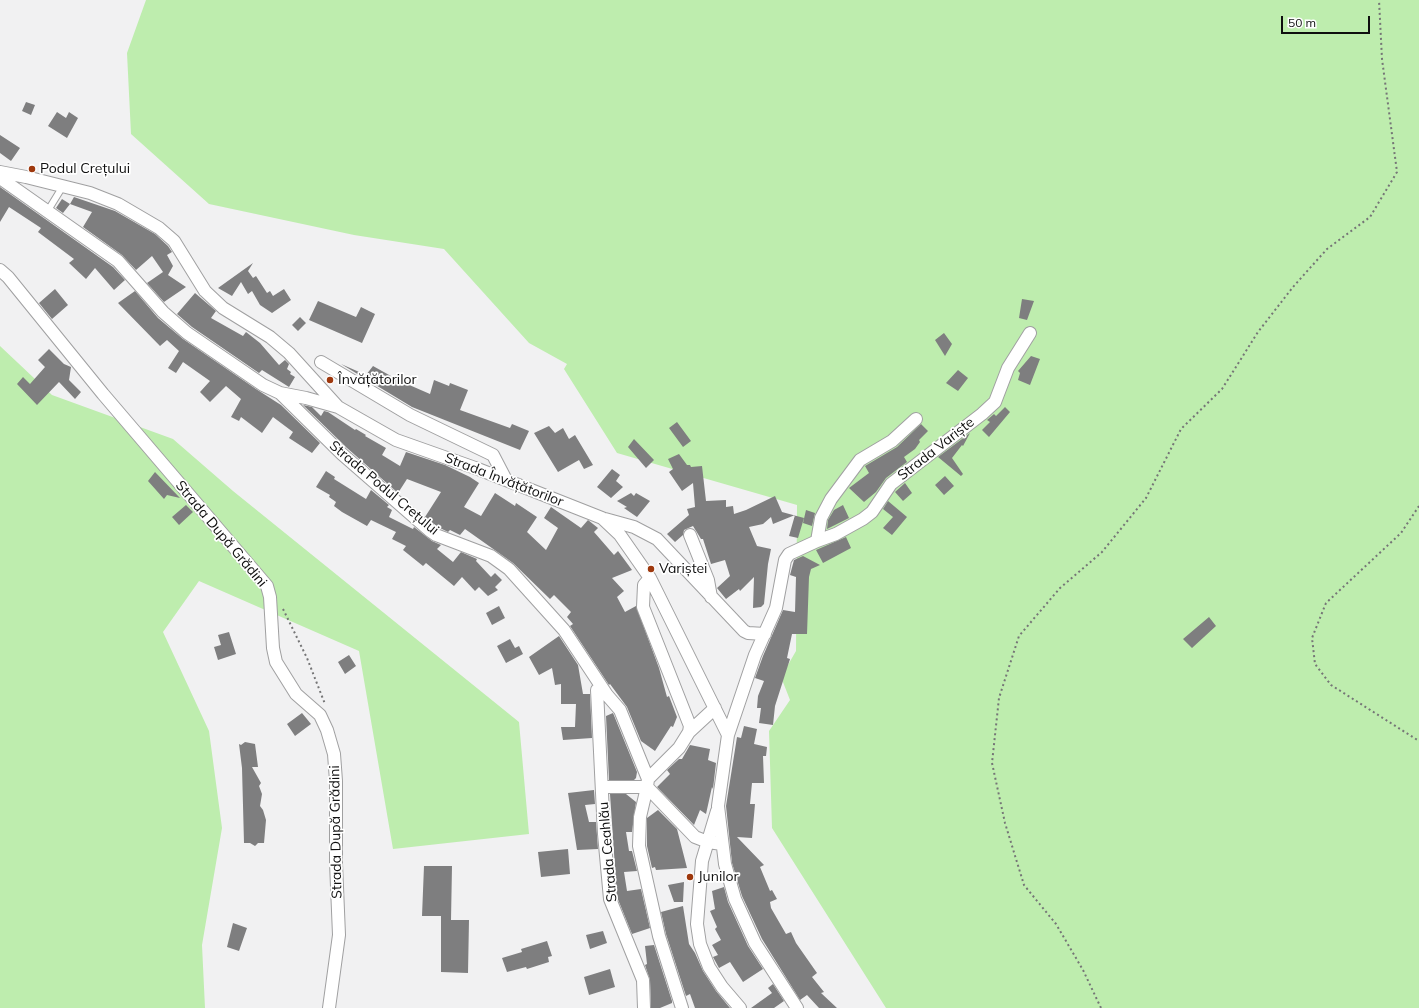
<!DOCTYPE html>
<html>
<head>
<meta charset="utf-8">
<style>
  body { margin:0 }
  #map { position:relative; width:1419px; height:1008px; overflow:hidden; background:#f1f1f2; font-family:Mulish,sans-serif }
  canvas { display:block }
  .scale { position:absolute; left:1281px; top:16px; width:89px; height:18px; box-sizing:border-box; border:2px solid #0f0f0f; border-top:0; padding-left:5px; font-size:12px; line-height:14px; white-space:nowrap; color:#0f0f0f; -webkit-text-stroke:3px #fff; paint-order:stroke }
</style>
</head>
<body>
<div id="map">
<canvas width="1419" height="1008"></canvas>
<div class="scale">50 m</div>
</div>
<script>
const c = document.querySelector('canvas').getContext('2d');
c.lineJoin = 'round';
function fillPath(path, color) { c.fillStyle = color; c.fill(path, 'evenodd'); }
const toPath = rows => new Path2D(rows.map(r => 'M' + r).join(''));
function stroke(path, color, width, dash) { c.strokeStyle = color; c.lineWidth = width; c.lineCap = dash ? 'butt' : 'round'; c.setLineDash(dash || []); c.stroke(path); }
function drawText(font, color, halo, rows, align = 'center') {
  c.font = font + ' Mulish,sans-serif'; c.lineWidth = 3.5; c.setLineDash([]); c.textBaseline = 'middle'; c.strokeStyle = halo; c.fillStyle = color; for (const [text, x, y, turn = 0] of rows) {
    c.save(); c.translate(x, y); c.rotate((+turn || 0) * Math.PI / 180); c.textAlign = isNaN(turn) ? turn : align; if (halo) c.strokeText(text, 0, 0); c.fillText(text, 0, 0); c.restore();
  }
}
fillPath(toPath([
  [146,0,1419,0,1419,1008,886,1008,772,828,769,731,790,700,781,677,796,651,797,505,617,453,564,369,567,364,529,343,444,249,354,235,209,204,131,134,127,53],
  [0,346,52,395,173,439,233,491,519,722,529,834,393,849,359,651,199,581,163,632,209,731,222,828,202,945,205,1008,0,1008]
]), '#beedae');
fillPath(toPath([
  [26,102,35,105,31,115,22,111],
  [57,112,66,118,69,112,78,118,67,138,48,126],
  [0,135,20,148,11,161,0,153],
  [0,187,113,267,125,280,114,290,95,268,86,279,69,263,74,259,38,232,41,228,9,207,0,222],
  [74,197,115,211,155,234,168,246,172,252,167,255,173,266,168,275,186,287,164,302,147,283,163,272,152,256,136,270,122,255,83,227,92,212,70,204],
  [62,199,70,204,63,213,56,208],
  [253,263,248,271,253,278,256,276,267,293,270,291,273,296,284,289,291,300,272,313,260,305,252,291,248,294,241,282,232,296,218,288],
  [55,289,68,305,52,319,39,303],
  [135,291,158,318,183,339,256,389,281,405,320,443,312,453,289,438,293,432,273,417,262,433,241,417,239,421,231,417,241,399,226,386,210,402,200,392,210,381,183,362,176,373,168,368,179,351,167,340,160,346,118,303],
  [195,293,216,311,211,318,243,336,246,332,260,343,279,365,285,360,289,364,287,369,291,372,290,374,295,377,289,387,262,370,259,373,192,327,177,314],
  [1022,299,1034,301,1027,320,1019,318],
  [318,301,356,317,361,307,375,314,362,343,309,320],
  [300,317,306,323,298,331,292,325],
  [944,333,952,344,945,356,935,340],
  [49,349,64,364,71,367,69,380,81,392,75,399,59,382,37,405,17,384,23,377,30,384,45,367,38,360],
  [1031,356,1040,359,1030,385,1018,380,1020,373,1018,371],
  [341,364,366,375,373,366,407,385,407,384,430,394,434,380,449,386,450,383,468,390,460,410,510,428,512,424,529,431,520,450,412,407],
  [958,370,968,378,958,391,946,383],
  [303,405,312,407,321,416,324,411,328,412,355,430,356,429,366,435,365,436,386,448,382,455,400,466,406,452,445,465,470,477,479,483,464,507,481,516,495,493,515,506,516,503,537,517,527,532,546,550,558,528,544,518,551,507,581,528,588,520,598,528,594,532,614,555,618,551,632,570,612,578,624,591,617,597,625,612,636,606,659,668,667,697,669,696,677,717,673,727,671,726,655,751,641,741,627,707,610,684,609,685,570,626,573,624,567,617,571,612,554,595,550,599,513,563,465,529,460,535,450,530,448,532,440,528,434,524,425,517,441,492,407,479,398,493,347,448],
  [1005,407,1010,412,989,437,982,430,990,422,987,420,994,414,996,416],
  [677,422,691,441,683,447,669,428],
  [921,424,928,431,919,440,920,442,915,449,904,457,907,462,886,478,876,492,864,502,849,488,869,473,865,466,897,447],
  [549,426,555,433,563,428,569,439,575,435,593,465,584,469,579,460,558,472,534,433],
  [970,433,963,446,962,445,952,458,963,474,961,476,938,457],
  [634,439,654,460,646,468,628,447],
  [679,454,687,465,690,465,691,467,702,466,706,501,726,500,726,507,733,506,734,514,746,510,775,496,782,512,804,518,798,538,789,536,795,515,773,524,771,517,763,524,749,527,757,546,771,549,768,564,764,604,761,607,753,608,754,577,740,591,739,589,726,599,717,588,730,576,725,560,711,564,703,539,701,539,693,526,684,530,683,535,675,542,667,534,689,515,687,509,695,507,693,483,682,491,669,472,673,469,668,459],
  [612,469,620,475,616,481,623,487,611,498,597,487],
  [326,471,335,477,334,479,366,499,371,490,389,505,387,507,392,510,389,517,413,529,414,527,432,541,441,545,437,549,453,562,461,552,477,559,476,561,491,577,495,573,502,580,495,587,498,590,488,596,479,587,475,591,462,577,454,586,426,563,423,566,403,550,406,546,392,539,396,532,371,520,367,526,342,512,334,506,336,502,329,497,330,495,316,487],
  [155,472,180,498,167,495,164,499,148,481],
  [945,476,954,486,944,495,935,485],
  [905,483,912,493,903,501,895,492],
  [631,493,634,496,636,493,650,501,637,517,624,508,627,507,617,501],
  [888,501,907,517,892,535,883,528,893,517,883,509],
  [186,505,193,512,179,525,172,517],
  [843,505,849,518,827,529,828,520,834,510],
  [806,510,815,513,812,526,803,523],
  [846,537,851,548,823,563,816,550],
  [803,556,820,565,811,569,809,577,807,634,792,634,787,658,790,659,775,706,773,725,759,723,761,708,757,708,758,696,764,681,755,678,763,656,783,610,795,612,796,577,790,575,794,560],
  [499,606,505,618,492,625,486,613],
  [1209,617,1216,626,1192,648,1183,639],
  [229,632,236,654,218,660,214,647,221,645,218,635],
  [559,636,578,665,583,694,590,694,592,738,563,740,561,727,575,727,576,704,561,704,561,684,555,685,552,668,539,675,529,657],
  [510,639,515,648,519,646,523,654,506,663,497,646],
  [349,655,356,666,345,674,338,662],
  [302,713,311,724,295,736,287,724],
  [613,713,637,772,636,778,634,780,609,780,606,716],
  [744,726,757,729,754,744,767,747,766,756,763,756,764,783,752,783,750,804,755,804,752,838,737,837,764,865,760,867,770,891,772,890,777,899,770,902,771,908,786,934,791,932,796,943,817,973,812,977,824,992,821,993,837,1008,819,1008,807,995,800,1000,762,939,742,896,732,863,726,806,737,737,741,738],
  [245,742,255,744,258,767,252,767,261,783,259,786,262,794,260,806,263,810,266,820,264,843,258,843,255,846,250,843,244,843,242,768,239,744,241,745],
  [690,745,710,749,708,760,716,763,713,789,712,787,706,814,700,810,694,825,657,787,670,774,667,770,679,759,682,759],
  [594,790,595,804,585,805,589,822,596,822,598,849,577,850,568,793],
  [610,794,626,794,636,802,632,832,626,832,629,851,632,851,637,871,624,872,627,891,641,889,650,928,632,934,617,897],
  [658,810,677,829,687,868,656,870,655,867,652,868,647,846,647,818],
  [568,849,570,874,541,877,538,852],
  [424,866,452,866,451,920,469,920,468,973,441,972,441,916,422,916],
  [684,882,683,902,674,902,668,885],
  [724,887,728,902,748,946,763,969,743,982,730,962,719,968,713,957,718,955,712,945,721,940,715,929,717,927,710,911,715,909,712,891],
  [683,906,689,944,695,953,703,971,716,991,730,1008,695,1008,690,994,686,996,666,934,661,912],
  [233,923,247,928,239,951,227,947],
  [603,931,607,943,590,949,586,935],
  [547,941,552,956,548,957,549,962,527,969,526,967,507,972,502,958,522,952,521,949],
  [654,945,672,1001,672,1003,660,1008,651,1008,650,980,645,965,647,964,645,946],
  [610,969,615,987,589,995,584,977],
  [773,984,784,1001,774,1008,751,1008,772,993,768,988]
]), '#7e7e7f');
const service = toPath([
  [47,212,63,186]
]);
const minor = toPath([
  [0,172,26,177,90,193,118,204,159,228,174,241,205,291,223,308,270,337,289,353,338,407],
  [0,178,118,261,163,312,187,333,263,385,280,393,342,454,429,530,436,535,491,556,509,569,564,630,607,695,620,710,648,779,647,787,695,837,708,842,722,844],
  [0,270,8,277,103,394,267,586,270,597,273,648,276,662,296,694,320,715,327,730,334,754,336,781,336,863,339,935,329,1008],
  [321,362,410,415,493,455,506,480],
  [280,393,306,398,338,407,396,440,478,469,602,518,620,535,650,578,728,735],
  [605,519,634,527,657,539,744,631,748,633,765,634],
  [690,535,708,580,711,597],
  [817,541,821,518,831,499,860,460,892,441,916,419],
  [597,690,604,834,610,899,643,980,644,1008],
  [689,732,715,708],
  [648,779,679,748,689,732,690,726,643,607,644,585,650,578],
  [602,787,647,787,640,817,639,846,659,936,682,1008],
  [717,811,702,861,697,924,700,944,709,967,722,987,740,1008],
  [797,1008,755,943,735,899,725,864,718,806,728,735,755,655,776,608,785,560,789,554,817,541,836,534,863,519,872,512,891,484,982,414,995,402,1008,368,1030,333]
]);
stroke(service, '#a0a0a1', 8);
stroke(minor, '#a0a0a1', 14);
stroke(toPath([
  [1419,506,1401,533,1326,603,1312,638,1315,664,1331,685,1419,741],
  [283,609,307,658,325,704],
  [1101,1008,1083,970,1056,924,1024,885,1005,823,992,763,999,698,1019,636,1060,588,1102,552,1146,498,1181,429,1222,389,1258,332,1293,287,1327,249,1370,217,1397,172,1382,59,1379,0]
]), '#757576', 2, [2, 3]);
stroke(service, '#fff', 6);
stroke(minor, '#fff', 12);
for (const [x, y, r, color] of [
  [32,169,4,"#9e380d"],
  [330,380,4,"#9e380d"],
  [651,569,4,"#9e380d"],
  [690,877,4,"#9e380d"]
]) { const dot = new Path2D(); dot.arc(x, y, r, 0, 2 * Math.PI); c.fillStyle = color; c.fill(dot); stroke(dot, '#fff', 1.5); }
drawText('14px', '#0f0f0f', '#fff', [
  ["Podul Crețului",40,169],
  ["Învățătorilor",338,380],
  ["Variștei",659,569],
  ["Junilor",698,877]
], 'left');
drawText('14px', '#0f0f0f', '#fff', [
  ["Strada Variște",936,449,-38],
  ["Strada Învățătorilor",504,480,21],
  ["Strada Podul Crețului",384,488,40],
  ["Strada După Grădini",221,534,50],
  ["Strada După Grădini",336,832,-91],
  ["Strada Ceahlău",608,852,-95]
]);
</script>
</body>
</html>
